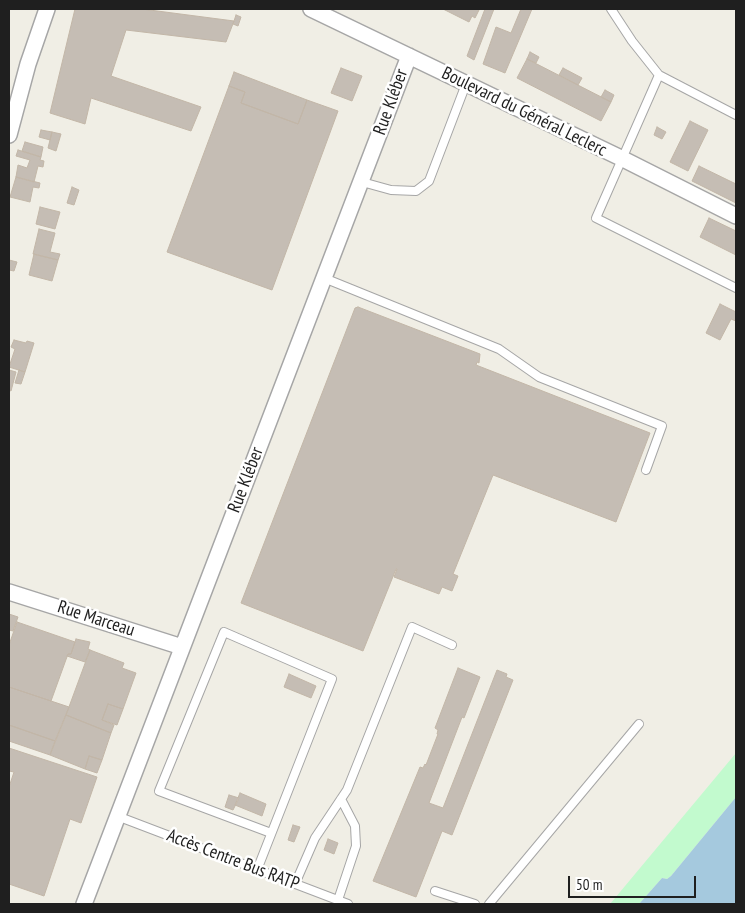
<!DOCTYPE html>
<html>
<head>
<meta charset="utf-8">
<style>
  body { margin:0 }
  #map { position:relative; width:745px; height:913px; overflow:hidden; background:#f0eee5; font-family:"PT Sans Narrow",sans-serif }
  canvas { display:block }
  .frame { position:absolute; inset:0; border:10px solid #1f1f1f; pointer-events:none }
  .scale { position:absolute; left:568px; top:876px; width:128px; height:22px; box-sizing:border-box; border:2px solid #1f1f1f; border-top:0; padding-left:6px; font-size:15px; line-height:18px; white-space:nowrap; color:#1f1f1f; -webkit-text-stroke:4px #fff; paint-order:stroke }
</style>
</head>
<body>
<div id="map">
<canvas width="745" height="913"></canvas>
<div class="frame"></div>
<div class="scale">50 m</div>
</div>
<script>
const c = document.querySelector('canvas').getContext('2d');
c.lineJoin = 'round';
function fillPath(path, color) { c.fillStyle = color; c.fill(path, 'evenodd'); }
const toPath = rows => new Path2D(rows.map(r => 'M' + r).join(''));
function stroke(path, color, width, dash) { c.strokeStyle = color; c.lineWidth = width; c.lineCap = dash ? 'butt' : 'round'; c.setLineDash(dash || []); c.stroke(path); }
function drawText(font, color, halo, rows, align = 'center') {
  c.font = font + ' "PT Sans Narrow",sans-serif'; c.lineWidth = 5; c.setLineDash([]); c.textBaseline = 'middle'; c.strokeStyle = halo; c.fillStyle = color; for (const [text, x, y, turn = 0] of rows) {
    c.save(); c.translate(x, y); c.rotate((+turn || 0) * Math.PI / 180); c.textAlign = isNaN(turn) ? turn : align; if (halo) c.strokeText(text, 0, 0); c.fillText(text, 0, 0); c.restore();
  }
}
fillPath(toPath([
  [736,753,736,797,671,876,667,879,662,878,639,904,610,904]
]), '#c2face');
fillPath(toPath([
  [736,797,736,904,639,904,662,878,667,879,671,876]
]), '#a5c9de');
const building = toPath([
  [75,9,142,9,234,21,226,42,126,30,111,76,201,107,191,131,91,98,85,124,50,113,75,9],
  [443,9,476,9,479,10,475,18,472,16,469,22,443,9],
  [485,9,494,9,474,60,467,56,485,9],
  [521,9,532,9,505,73,483,64,496,27,511,33,521,9],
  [236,15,241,17,238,26,233,24,236,15],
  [530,52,539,57,536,63,527,59,530,52],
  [527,59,611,102,601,121,517,78,527,59],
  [341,68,362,76,352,101,331,93,341,68],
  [563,68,582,78,578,85,559,75,563,68],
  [234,72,307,100,298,124,241,103,245,92,229,86,234,72],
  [229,86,245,92,241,103,298,124,307,100,338,111,272,290,167,252,229,86],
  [605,90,614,95,611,102,601,97,605,90],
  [690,121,708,130,688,171,670,162,690,121],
  [657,127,666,132,662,139,654,135,657,127],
  [41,130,52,132,50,140,39,137,41,130],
  [52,132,61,134,56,151,48,148,52,132],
  [25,142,43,147,41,157,22,151,25,142],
  [18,150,41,157,40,160,44,161,43,167,38,166,34,182,16,177,18,165,27,168,30,160,16,156,18,150],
  [699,166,736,184,736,203,692,181,699,166],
  [16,177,40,183,39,188,33,187,30,202,10,197,16,177],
  [72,187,79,190,74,205,67,203,72,187],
  [40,207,60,212,55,229,36,224,40,207],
  [709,218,736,231,736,255,700,237,709,218],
  [39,229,55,233,50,252,60,254,58,260,33,254,39,229],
  [34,254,58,260,52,281,29,275,34,254],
  [9,260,17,262,14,271,9,270,9,260],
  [720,304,736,312,736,321,731,319,720,340,706,333,720,304],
  [358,307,480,354,479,363,477,362,476,365,650,433,616,522,493,475,453,574,458,576,452,591,442,587,439,594,394,577,397,569,396,569,363,651,241,603,355,308,358,307],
  [14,340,26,343,27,341,34,343,25,372,9,367,15,349,11,347,14,340],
  [9,370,16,372,11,391,9,390,9,370],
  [19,370,25,372,21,384,15,383,19,370],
  [9,614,18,617,13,631,9,630,9,614],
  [17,622,75,642,71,654,68,654,51,701,9,687,9,645,17,622],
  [76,639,90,642,88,649,90,650,85,662,67,656,68,654,71,654,76,639],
  [90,650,124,663,122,668,136,673,123,709,108,704,102,720,114,725,111,733,66,715,90,650],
  [458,668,480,677,464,718,462,717,429,803,443,808,497,670,507,674,506,677,513,680,452,835,442,831,416,897,373,881,420,767,423,768,425,764,426,765,438,734,437,734,438,730,435,728,458,668],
  [289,674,316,686,311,698,284,687,289,674],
  [9,687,69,707,55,741,9,725,9,687],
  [108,704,123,709,117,725,102,720,108,704],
  [66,715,111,733,102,760,89,756,85,769,50,755,66,715],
  [9,725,55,741,50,755,9,741,9,725],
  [9,748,97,777,81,823,70,819,44,896,9,884,9,787,14,772,9,771,9,748],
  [89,756,102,760,97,773,85,769,89,756],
  [240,793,266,804,262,816,235,805,240,793],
  [229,795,239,798,233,810,225,807,229,795],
  [293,825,300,827,294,842,288,840,293,825],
  [328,839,338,843,334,854,324,850,328,839]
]);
fillPath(building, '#c5bdb4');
stroke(building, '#c2b6a7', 1);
const service = toPath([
  [611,9,632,41,659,75,736,115],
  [659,75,596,218,736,288],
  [362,182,391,190,416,191,429,181,466,84],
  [324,278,499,349,539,377,662,426,646,470],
  [117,816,348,904],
  [257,870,332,679,224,632,159,791,271,833],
  [295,884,315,838,347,790,412,627,452,645],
  [435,891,475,904],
  [338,900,356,846,355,826,341,799],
  [489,904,639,724]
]);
const minor = toPath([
  [311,9,623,159,736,216],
  [9,135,28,64,47,9],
  [9,592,182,647],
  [84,904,409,56]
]);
stroke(service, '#a6a6a6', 10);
stroke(minor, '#a6a6a6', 18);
stroke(service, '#fff', 8);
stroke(minor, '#fff', 15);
drawText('18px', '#1f1f1f', '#fff', [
  ["Rue Kléber",391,102,-70],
  ["Boulevard du Général Leclerc",524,112,26],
  ["Rue Kléber",246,480,-69],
  ["Rue Marceau",96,619,18],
  ["Accès Centre Bus RATP",233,860,21]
]);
</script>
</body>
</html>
